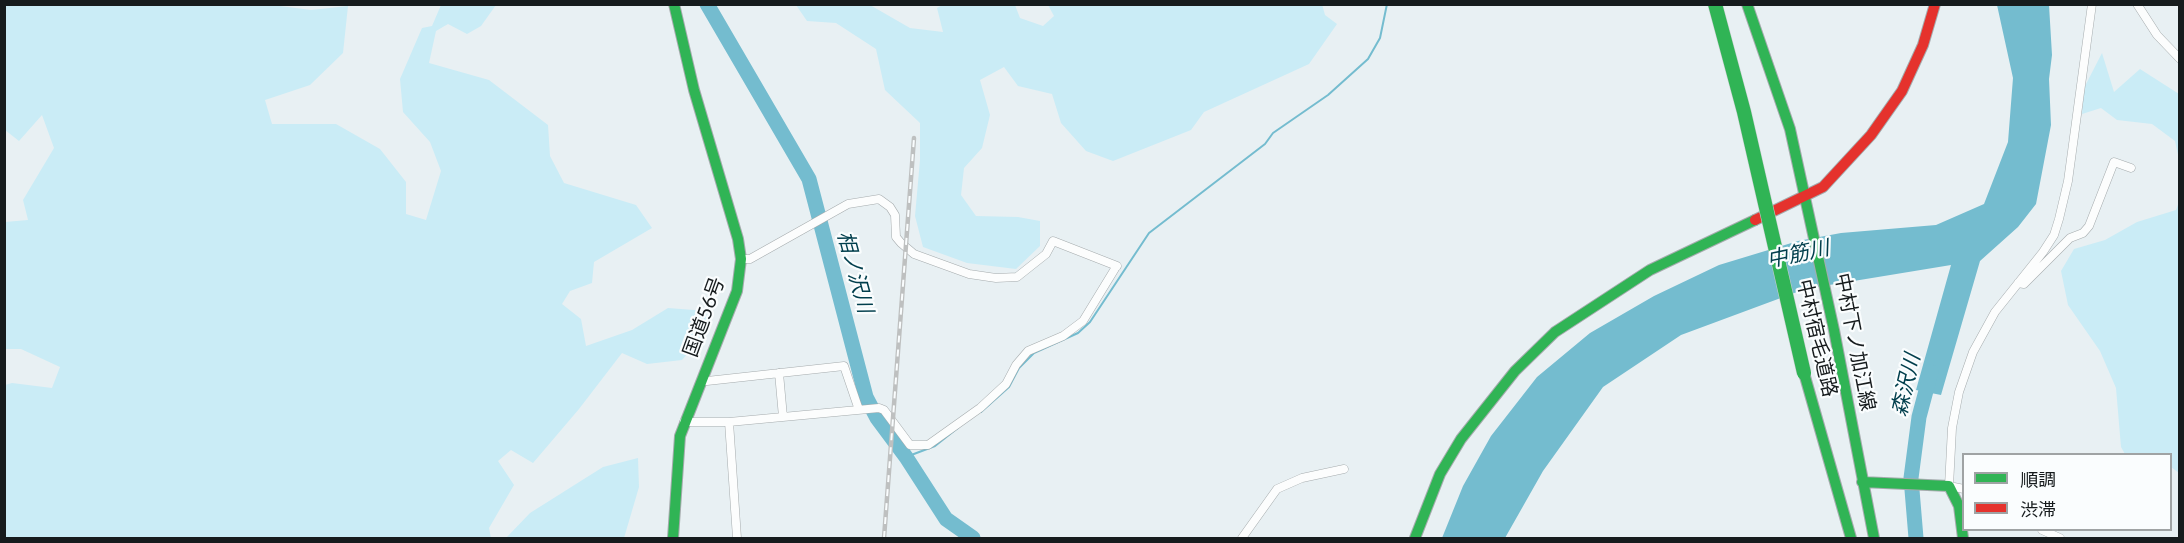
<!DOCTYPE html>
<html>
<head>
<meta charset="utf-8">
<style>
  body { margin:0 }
  #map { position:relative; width:2184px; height:543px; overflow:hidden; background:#e8f0f3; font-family:Lato,"Noto Sans JP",sans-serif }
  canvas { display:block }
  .frame { position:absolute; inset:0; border:6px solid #161b1d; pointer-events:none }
  .legend { position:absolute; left:1962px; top:453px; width:210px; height:78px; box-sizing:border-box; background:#fafdfe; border:2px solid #9fa3a4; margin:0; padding:8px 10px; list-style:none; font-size:18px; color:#161b1d }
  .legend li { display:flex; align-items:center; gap:12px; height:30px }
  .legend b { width:30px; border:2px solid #9fa3a4 }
</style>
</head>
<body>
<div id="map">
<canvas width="2184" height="543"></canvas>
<div class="frame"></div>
<ul class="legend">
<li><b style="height:8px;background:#30b455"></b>順調</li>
<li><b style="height:8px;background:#e5322d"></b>渋滞</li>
</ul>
</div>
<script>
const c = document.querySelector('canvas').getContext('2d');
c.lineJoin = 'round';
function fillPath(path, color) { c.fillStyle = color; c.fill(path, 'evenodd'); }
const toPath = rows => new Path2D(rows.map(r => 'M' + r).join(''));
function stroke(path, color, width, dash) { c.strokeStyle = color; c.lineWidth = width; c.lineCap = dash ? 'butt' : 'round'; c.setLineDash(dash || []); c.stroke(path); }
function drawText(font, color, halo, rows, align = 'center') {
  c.font = font + ' Lato,"Noto Sans JP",sans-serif'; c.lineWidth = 4.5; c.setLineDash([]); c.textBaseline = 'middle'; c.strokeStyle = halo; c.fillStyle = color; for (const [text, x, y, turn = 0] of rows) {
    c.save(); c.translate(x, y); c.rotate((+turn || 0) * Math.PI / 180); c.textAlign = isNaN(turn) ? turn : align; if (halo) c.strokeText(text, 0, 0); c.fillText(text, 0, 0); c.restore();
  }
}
fillPath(toPath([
  [265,4,311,10,348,6,343,53,310,85,265,100,272,124,336,124,380,149,406,182,406,214,426,220,441,171,430,142,403,112,400,79,422,28,432,26,441,5,496,5,481,26,467,34,448,24,436,31,429,63,489,80,548,125,550,156,564,183,636,205,652,228,594,262,592,283,570,291,562,304,581,319,586,346,632,330,668,308,707,311,703,336,682,360,647,364,622,353,579,409,533,463,511,450,498,461,514,485,489,528,491,538,5,538,5,385,12,383,52,388,60,367,21,349,5,349,5,222,28,220,23,200,54,148,42,115,19,141,5,130,5,5],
  [944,4,1015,5,1020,18,1043,26,1054,16,1048,5,1322,4,1325,15,1337,24,1309,64,1204,112,1191,130,1113,161,1086,151,1061,123,1052,94,1018,86,1004,67,980,80,990,115,982,148,964,168,961,195,976,216,1018,217,1040,221,1040,246,1016,269,967,263,923,247,915,216,920,160,920,123,885,90,876,49,836,23,807,21,796,5,870,5,910,28,943,32,937,8],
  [2102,53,2114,92,2140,69,2179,94,2179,159,2175,141,2152,124,2117,120,2101,108,2082,114,2084,88],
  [2179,202,2179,473,2171,467,2170,454,2125,454,2121,447,2116,388,2100,351,2068,305,2061,271,2074,249,2105,240,2137,222,2176,210],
  [638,458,639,487,624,538,506,538,530,513,603,467]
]), '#caecf6');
fillPath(toPath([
  [1997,5,2049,5,2052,55,2049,79,2051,125,2036,204,2018,227,1980,261,1941,395,1916,390,1951,265,1805,289,1681,335,1603,387,1543,471,1505,538,1442,538,1463,486,1491,436,1537,377,1590,333,1654,296,1719,265,1798,241,1841,233,1936,225,1984,204,2008,142,2013,78]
]), '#74bccf');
stroke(toPath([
  [981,412,1009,387,1019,368,1034,353,1078,333,1090,322,1149,233,1265,144,1273,133,1328,95,1368,59,1380,38,1387,4],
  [906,457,935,446,959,427]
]), '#74bccf', 2);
stroke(toPath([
  [707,4,809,179,866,397,877,418,906,457,946,519,973,538],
  [1916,538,1911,478,1919,417,1931,372]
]), '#74bccf', 15);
const street = toPath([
  [2137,4,2157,35,2180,59],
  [741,259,750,259,848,204,879,199,890,207,895,215,896,237,901,243,914,254,969,274,996,278,1017,277,1046,254,1053,241,1117,266],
  [2018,283,2024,284,2070,238,2083,233,2089,226,2114,162,2131,168],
  [779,373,783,417],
  [702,378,707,381,844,366,859,410],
  [684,422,729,422,879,408,884,410,910,445,928,445,980,408,1006,384,1016,365,1028,351,1063,336,1083,321,1116,267],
  [729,422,737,538],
  [1964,489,1949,486,1952,428,1959,392,1973,352,1995,312,2043,252,2054,235,2059,219,2068,181,2092,4],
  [2042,530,2060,538],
  [1242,538,1277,489,1302,478,1344,469]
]);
const fast = toPath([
  [1747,4,1790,129,1834,330,1874,538],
  [1804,373,1851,538],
  [1862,482,1949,486,1959,506,1963,538],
  [673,538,680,436,737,291,741,259,738,239,694,90,674,4],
  [1415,538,1440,474,1461,439,1515,371,1555,332,1650,270,1755,220]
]);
const jam = toPath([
  [1755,220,1823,187,1871,135,1902,91,1923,45,1935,4]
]);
stroke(street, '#a5abad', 9);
stroke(fast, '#a5abad', 12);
stroke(jam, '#a5abad', 12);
stroke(street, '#fcfdfd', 8);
stroke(fast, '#30b455', 10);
stroke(jam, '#e5322d', 10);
const rail = toPath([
  [884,538,914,138]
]);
stroke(rail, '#bec0c0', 4.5);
stroke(rail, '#fafdfe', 2, [7]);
const fastBridge = toPath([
  [1715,4,1744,112,1804,373]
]);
stroke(fastBridge, '#c8ccce', 15, []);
stroke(fastBridge, '#30b455', 14);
drawText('20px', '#161b1d', '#fafdfe', [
  ["国道56号",704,317,-70],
  ["中村宿毛道路",1817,338,77],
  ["中村下ノ加江線",1855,342,79]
]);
drawText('italic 21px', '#003e4c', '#fafdfe', [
  ["中筋川",1798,254,-12],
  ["相ノ沢川",855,272,75],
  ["森沢川",1906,385,-77]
]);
</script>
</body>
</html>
